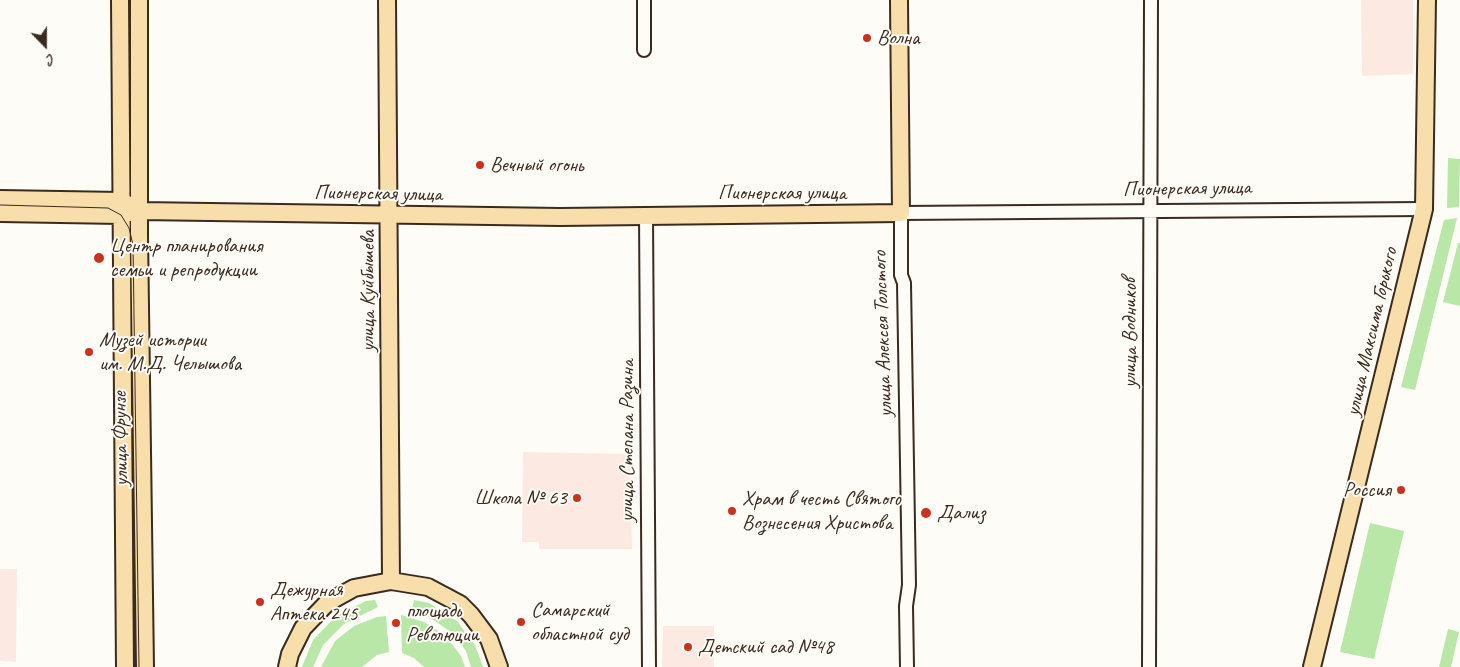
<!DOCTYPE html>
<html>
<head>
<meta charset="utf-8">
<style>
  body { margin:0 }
  #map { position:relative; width:1460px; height:667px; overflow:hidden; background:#fdfcf7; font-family:Caveat,sans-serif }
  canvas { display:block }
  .north { position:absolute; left:20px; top:20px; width:50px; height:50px; -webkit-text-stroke:4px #fdfcf7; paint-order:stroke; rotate:158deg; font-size:14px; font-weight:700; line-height:20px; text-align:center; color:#3b2a1e }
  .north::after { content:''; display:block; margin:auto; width:18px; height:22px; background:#3b2a1e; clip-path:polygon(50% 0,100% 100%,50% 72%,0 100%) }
</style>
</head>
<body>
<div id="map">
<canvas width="1460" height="667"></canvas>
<div class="north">С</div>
</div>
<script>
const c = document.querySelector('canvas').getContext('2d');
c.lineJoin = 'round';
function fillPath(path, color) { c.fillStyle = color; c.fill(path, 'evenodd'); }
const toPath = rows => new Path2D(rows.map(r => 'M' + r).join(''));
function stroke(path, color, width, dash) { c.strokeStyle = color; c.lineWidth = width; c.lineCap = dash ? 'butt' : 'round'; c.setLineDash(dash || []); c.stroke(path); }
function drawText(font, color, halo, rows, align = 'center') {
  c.font = font + ' Caveat,sans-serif'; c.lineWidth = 4; c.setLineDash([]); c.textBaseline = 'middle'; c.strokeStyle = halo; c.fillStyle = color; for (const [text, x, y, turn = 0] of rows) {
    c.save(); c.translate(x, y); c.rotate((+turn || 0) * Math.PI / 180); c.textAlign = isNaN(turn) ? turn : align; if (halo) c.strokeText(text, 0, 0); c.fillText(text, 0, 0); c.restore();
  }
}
fillPath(toPath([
  [1361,0,1413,0,1413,74,1362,76],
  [523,452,630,454,632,549,539,549,539,542,522,542],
  [0,569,17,569,16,662,0,661],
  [663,626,714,626,714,667,662,667]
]), '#fceae2');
fillPath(toPath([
  [1448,158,1460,159,1459,207,1447,208],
  [1457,218,1415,390,1401,387,1444,220],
  [1458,243,1460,243,1460,306,1443,302],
  [1370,523,1404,531,1374,659,1340,652],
  [375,600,378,607,344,624,323,645,313,667,302,667,313,640,336,616,366,601],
  [414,600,429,603,457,621,475,645,483,667,471,667,466,651,454,634,426,615,412,610],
  [401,615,424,622,445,635,461,656,465,667,424,667,414,658,402,653],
  [386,616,389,652,377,655,362,667,321,667,335,641,354,626,377,617],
  [1448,629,1459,632,1451,667,1439,667]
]), '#b8e7a7');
const minor = toPath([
  [644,0,644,50],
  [646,215,649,667],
  [907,667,906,606,909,585,904,283,901,275,901,213,1424,209],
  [1149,667,1151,0]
]);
const major = toPath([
  [120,0,125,667],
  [139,0,139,235,145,667],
  [387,0,391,581],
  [0,199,121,201,129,205],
  [0,213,121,215,140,211,560,217,901,213,899,0],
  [287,667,290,654,303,628,327,603,354,588,391,581,428,587,460,604,471,615,489,639,499,667],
  [1312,667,1424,209,1427,0]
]);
stroke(minor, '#3b2a1e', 16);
stroke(major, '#3b2a1e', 20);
stroke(minor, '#fdfcf7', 12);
stroke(major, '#f8deab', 16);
stroke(toPath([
  [0,205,108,208,121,215,129,228,133,245,139,667]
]), '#3b2a1e', 1);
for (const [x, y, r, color] of [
  [867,38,5,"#c8321e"],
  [480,165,5,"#c8321e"],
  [99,258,6,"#c8321e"],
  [89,352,5,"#c8321e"],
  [1401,490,5,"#c8321e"],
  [577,498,5,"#c8321e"],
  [732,511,5,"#c8321e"],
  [926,513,6,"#c8321e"],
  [260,602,5,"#c8321e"],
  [521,622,5,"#c8321e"],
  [396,623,5,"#c8321e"],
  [688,647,5,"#c8321e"]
]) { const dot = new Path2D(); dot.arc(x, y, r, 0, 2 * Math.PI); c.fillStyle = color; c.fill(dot); stroke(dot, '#fdfcf7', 2); }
drawText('21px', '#3b2a1e', '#fdfcf7', [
  ["Волна",877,38],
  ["Вечный огонь",490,165],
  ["Центр планирования",110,246],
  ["семьи и репродукции",110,270],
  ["Музей истории",99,340],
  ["им. М.Д. Челышова",99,364],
  ["Россия",1391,490,"right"],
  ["Школа № 63",567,498,"right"],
  ["Храм в честь Святого",742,499],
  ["Вознесения Христова",742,523],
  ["Дализ",937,513],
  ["Дежурная",270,590],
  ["Аптека 245",270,614],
  ["Самарский",531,610],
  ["областной суд",531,634],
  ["площадь",406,611],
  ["Революции",406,635],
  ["Детский сад №48",698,647]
], 'left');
drawText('21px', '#3b2a1e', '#fdfcf7', [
  ["Пионерская улица",1187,189,-1],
  ["Пионерская улица",782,193],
  ["Пионерская улица",378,194,1],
  ["улица Куйбышева",368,291,-90],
  ["улица Максима Горького",1372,332,-77],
  ["улица Водников",1130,333,-90],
  ["улица Алексея Толстого",883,334,-92],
  ["улица Фрунзе",121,439,-91],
  ["улица Степана Разина",627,441,-90]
]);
</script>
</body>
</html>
